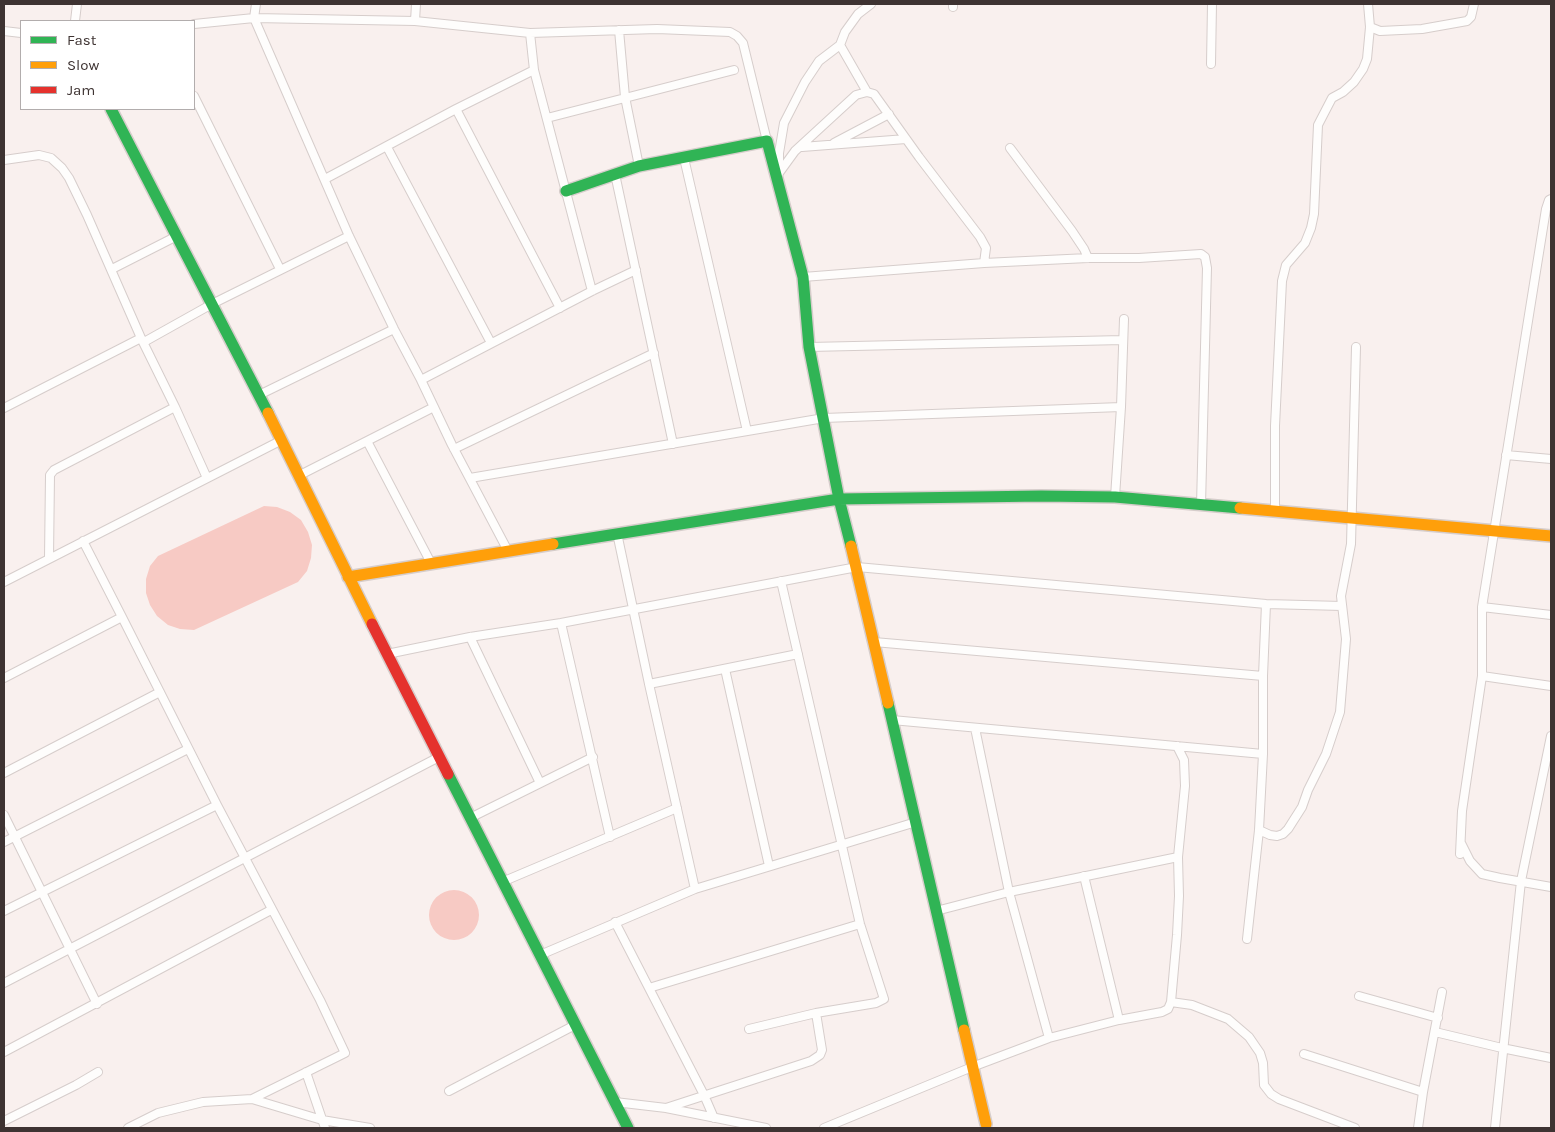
<!DOCTYPE html>
<html>
<head>
<meta charset="utf-8">
<style>
  body { margin:0 }
  #map { position:relative; width:1555px; height:1132px; overflow:hidden; background:#f9f0ee; font-family:Karla,sans-serif }
  canvas { display:block }
  .frame { position:absolute; inset:0; border:5px solid #3e3332; pointer-events:none }
  .legend { position:absolute; left:20px; top:20px; width:175px; height:90px; box-sizing:border-box; background:#fff; border:1px solid #b2adad; margin:0; padding:6px 9px; list-style:none; font-size:15px; color:#3e3332 }
  .legend li { display:flex; align-items:center; gap:10px; height:25px }
  .legend b { width:25px; border:1px solid #b2adad }
</style>
</head>
<body>
<div id="map">
<canvas width="1555" height="1132"></canvas>
<div class="frame"></div>
<ul class="legend">
<li><b style="height:6px;background:#30b455"></b>Fast</li>
<li><b style="height:6px;background:#ff9f0a"></b>Slow</li>
<li><b style="height:6px;background:#e5322d"></b>Jam</li>
</ul>
</div>
<script>
const c = document.querySelector('canvas').getContext('2d');
c.lineJoin = 'round';
function fillPath(path, color) { c.fillStyle = color; c.fill(path, 'evenodd'); }
const toPath = rows => new Path2D(rows.map(r => 'M' + r).join(''));
function stroke(path, color, width, dash) { c.strokeStyle = color; c.lineWidth = width; c.lineCap = dash ? 'butt' : 'round'; c.setLineDash(dash || []); c.stroke(path); }
fillPath(toPath([
  [264,506,277,507,290,512,301,520,308,532,312,545,311,558,307,571,298,582,194,630,180,629,168,625,157,616,150,605,146,593,146,579,150,566,158,556],
  '429 915a25 25 0 1 1 50 0a25 25 0 1 1-50 0Z'
]), '#f7cac4');
const street = toPath([
  [256,4,254,18,349,236,394,329,421,380,452,445,508,551],
  [953,4,953,7],
  [75,21,77,4],
  [415,21,530,33,534,70],
  [194,24,254,18,415,21,416,4],
  [1370,27,1380,31,1422,29,1467,21,1471,17,1474,4],
  [619,30,625,97,639,166],
  [4,31,21,33],
  [530,33,657,29,730,32,737,36,743,43,767,141],
  [840,45,867,92],
  [1211,64,1212,4],
  [194,96,280,269],
  [456,109,560,308],
  [547,118,734,70],
  [834,143,889,114],
  [387,147,491,343],
  [802,147,906,139],
  [1010,148,1072,231,1084,249,1088,258],
  [684,158,747,431],
  [4,160,39,155,51,158,62,168,69,178,87,215,141,338,175,407,207,478],
  [779,173,779,153,784,123,805,82,819,61,840,45,845,32,858,14,871,4],
  [615,174,673,444],
  [777,178,779,173,795,151,856,95,867,92,874,94,919,157,980,237,986,248,984,263],
  [325,179,456,109,534,70,592,291],
  [112,269,177,236],
  [803,277,984,263,1088,258,1139,258,1201,254,1205,257,1207,268,1201,505],
  [144,342,212,304,349,236],
  [809,347,1123,340],
  [421,380,592,291,636,270],
  [259,395,394,329],
  [4,408,141,338],
  [367,441,431,563],
  [454,449,654,353],
  [1506,455,1551,459],
  [298,476,434,407],
  [470,478,824,418,1121,407],
  [1115,497,1121,407,1124,319],
  [1275,512,1275,426,1282,281,1286,265,1305,243,1311,228,1314,214,1318,125,1332,98,1343,92,1354,82,1363,69,1367,59,1370,27,1368,4],
  [617,533,649,684],
  [83,541,122,617,217,805,320,1000,345,1053,252,1099],
  [49,558,50,475,54,470,175,407],
  [4,582,280,441],
  [1482,607,1551,615],
  [561,623,610,837],
  [470,637,540,783],
  [874,642,1263,676],
  [387,654,470,637,561,623,857,567,1266,604,1342,606],
  [725,669,769,866],
  [1482,676,1551,686],
  [4,678,122,617],
  [892,720,1263,754],
  [975,728,1009,892,1049,1038],
  [4,773,160,692],
  [4,815,97,1004],
  [470,818,593,757],
  [1259,830,1270,835,1277,836,1283,834,1288,829,1302,807,1308,790,1326,754,1340,712,1346,639,1341,596,1351,544,1356,347],
  [4,842,188,749],
  [1461,843,1470,861,1482,874,1500,878,1551,887],
  [1460,854,1462,811,1482,676,1482,607,1546,209,1549,200,1551,199],
  [1084,876,1119,1020],
  [502,882,677,808],
  [695,889,649,684,798,654],
  [4,911,217,805],
  [936,911,1009,892,1178,857],
  [615,922,704,1095,714,1118],
  [1247,939,1259,830,1263,754,1263,676,1266,604],
  [540,955,695,889,916,822],
  [4,983,439,757],
  [649,988,860,924],
  [1359,996,1438,1018],
  [1171,1002,1192,1005,1228,1019,1249,1037,1260,1053,1263,1063,1264,1085,1271,1094,1279,1099,1355,1128],
  [749,1029,816,1013,876,1003,884,999,860,924,781,581],
  [1435,1032,1502,1048,1551,1058],
  [4,1052,271,910],
  [1304,1054,1423,1092],
  [306,1072,325,1128],
  [449,1091,575,1025],
  [615,1102,666,1108,766,1128],
  [666,1108,811,1061,820,1055,822,1050,816,1013],
  [4,1121,76,1085,98,1072],
  [128,1128,158,1113,203,1102,252,1099,322,1120,370,1128],
  [824,1128,972,1067,1049,1038,1119,1020,1162,1012,1168,1009,1171,1002,1177,935,1179,896,1178,857,1185,786,1184,760,1177,746],
  [1418,1128,1423,1092,1442,992],
  [1495,1128,1521,881,1551,736]
]);
const fast = toPath([
  [111,109,268,413],
  [566,191,639,166,767,141,803,277,809,347,839,499,851,546],
  [553,544,839,499,1041,496,1115,497,1240,508],
  [888,703,964,1030],
  [448,774,628,1128]
]);
const slow = toPath([
  [268,413,372,624],
  [1240,508,1551,536],
  [851,546,888,703],
  [348,577,553,544],
  [964,1030,986,1124]
]);
const jam = toPath([
  [372,624,448,774]
]);
stroke(street, '#d6cdcb', 10);
stroke(fast, '#d6cdcb', 14);
stroke(slow, '#d6cdcb', 14);
stroke(jam, '#d6cdcb', 14);
stroke(street, '#fefdfc', 8);
stroke(fast, '#30b455', 11);
stroke(slow, '#ff9f0a', 11);
stroke(jam, '#e5322d', 11);
</script>
</body>
</html>
